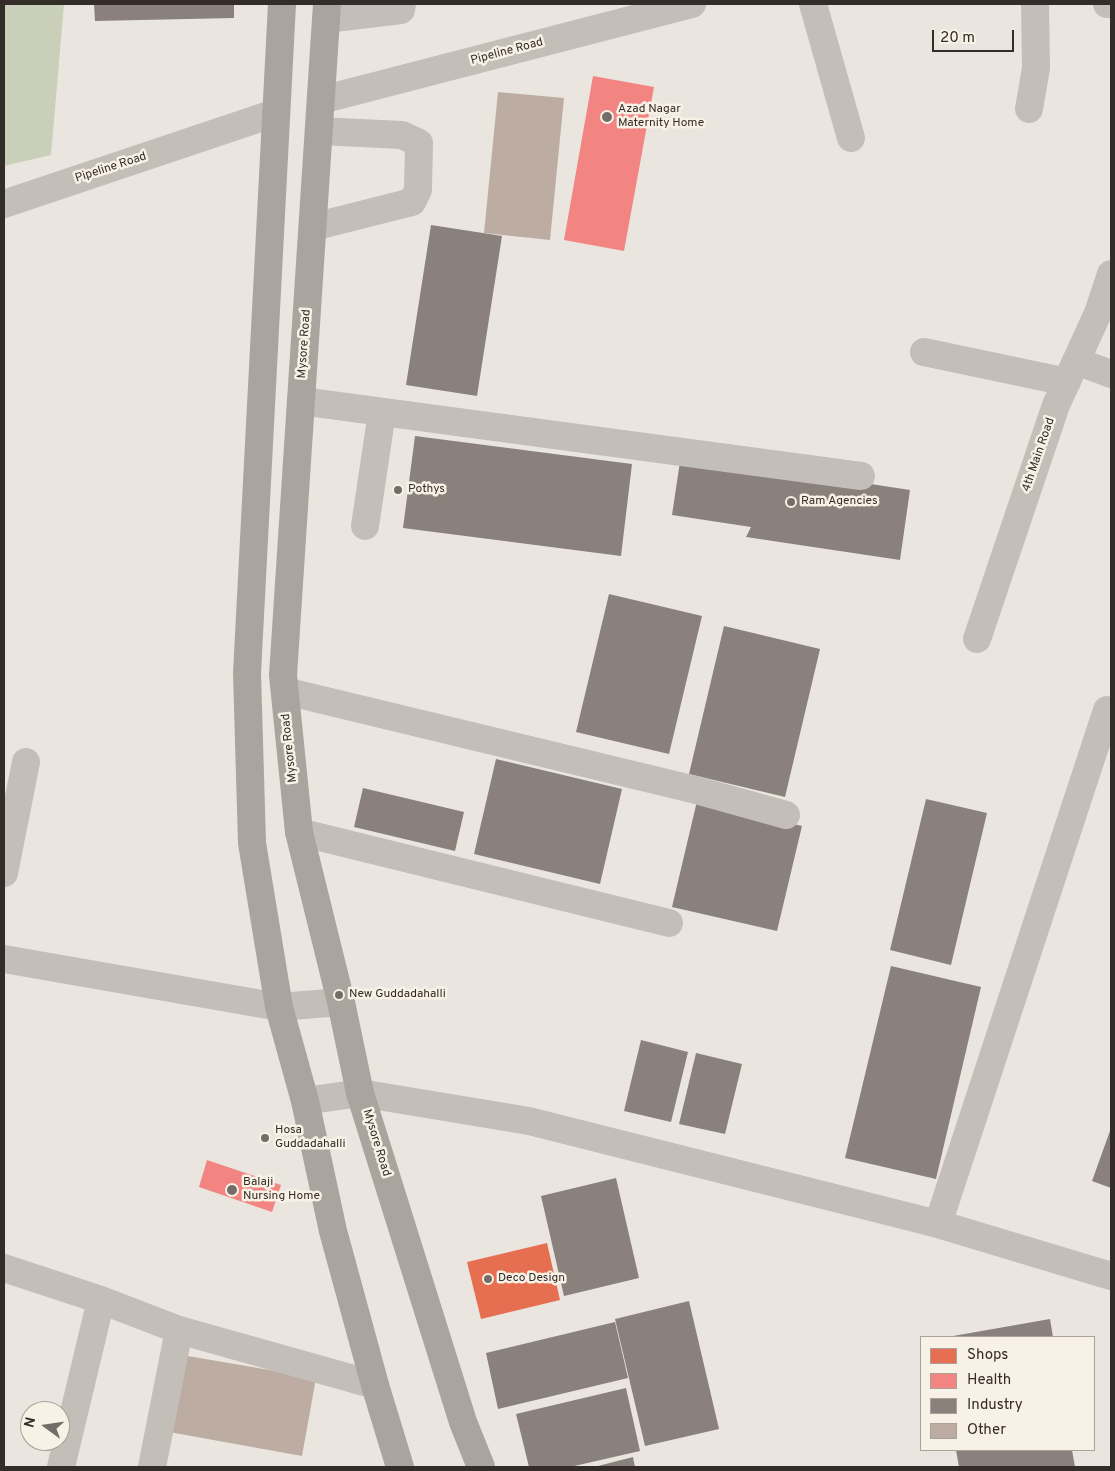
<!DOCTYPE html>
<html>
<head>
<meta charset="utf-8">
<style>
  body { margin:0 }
  #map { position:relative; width:1115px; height:1471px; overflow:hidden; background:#eae6df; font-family:Overpass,sans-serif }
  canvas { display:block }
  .frame { position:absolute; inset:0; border:5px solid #342c27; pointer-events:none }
  .legend { position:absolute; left:920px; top:1336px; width:175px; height:115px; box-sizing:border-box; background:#f8f1e6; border:1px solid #aaa29a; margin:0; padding:6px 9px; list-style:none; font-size:15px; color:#342c27 }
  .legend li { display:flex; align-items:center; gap:10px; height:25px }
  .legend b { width:25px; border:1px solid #aaa29a }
  .north { position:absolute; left:20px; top:1401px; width:50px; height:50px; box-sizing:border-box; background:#f8f1e6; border:1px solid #aaa29a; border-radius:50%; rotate:284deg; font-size:14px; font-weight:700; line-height:20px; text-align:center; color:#342c27 }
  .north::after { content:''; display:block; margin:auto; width:18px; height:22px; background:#746d67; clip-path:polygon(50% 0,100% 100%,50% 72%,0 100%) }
  .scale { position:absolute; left:932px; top:30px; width:82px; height:22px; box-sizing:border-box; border:2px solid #342c27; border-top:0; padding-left:6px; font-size:15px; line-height:18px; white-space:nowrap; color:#342c27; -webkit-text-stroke:4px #f8f1e6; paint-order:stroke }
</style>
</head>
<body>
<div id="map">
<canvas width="1115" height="1471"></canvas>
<div class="frame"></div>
<ul class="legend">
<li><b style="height:14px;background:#e76f51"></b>Shops</li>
<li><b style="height:14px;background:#f28482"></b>Health</li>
<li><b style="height:14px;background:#8a817c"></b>Industry</li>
<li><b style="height:14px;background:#bdaca2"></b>Other</li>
</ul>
<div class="north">N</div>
<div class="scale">20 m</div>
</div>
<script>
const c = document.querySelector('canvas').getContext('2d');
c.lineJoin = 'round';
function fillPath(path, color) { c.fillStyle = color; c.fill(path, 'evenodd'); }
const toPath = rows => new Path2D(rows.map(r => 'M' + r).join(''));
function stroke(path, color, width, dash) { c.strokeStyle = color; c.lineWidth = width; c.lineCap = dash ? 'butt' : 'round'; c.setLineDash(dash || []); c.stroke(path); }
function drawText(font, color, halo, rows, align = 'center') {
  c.font = font + ' Overpass,sans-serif'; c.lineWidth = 5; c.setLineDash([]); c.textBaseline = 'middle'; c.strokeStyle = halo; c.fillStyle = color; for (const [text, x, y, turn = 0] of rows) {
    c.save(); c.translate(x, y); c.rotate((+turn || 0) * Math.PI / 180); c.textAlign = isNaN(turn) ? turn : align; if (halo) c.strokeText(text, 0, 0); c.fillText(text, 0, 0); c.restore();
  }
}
fillPath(toPath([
  [4,4,64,4,51,155,4,166]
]), '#cacfba');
fillPath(toPath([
  [547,1243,560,1300,481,1319,467,1262]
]), '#e76f51');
fillPath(toPath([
  [593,76,654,87,624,251,564,240],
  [207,1160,281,1185,272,1212,199,1187]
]), '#f28482');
fillPath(toPath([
  [94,4,234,4,234,18,95,21],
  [431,225,502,236,477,396,406,385],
  [415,436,632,464,621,556,403,528],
  [681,455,910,490,900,560,746,537,751,527,672,515],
  [609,594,702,616,669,754,576,732],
  [724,626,820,649,785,797,689,774],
  [496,759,622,789,600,884,474,854],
  [363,788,464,812,455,851,354,827],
  [926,799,987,813,951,965,890,950],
  [697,801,802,826,777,931,672,907],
  [891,966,981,987,936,1179,845,1158],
  [641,1040,688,1052,671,1122,624,1111],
  [696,1053,742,1064,725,1134,679,1124],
  [1111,1128,1111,1188,1092,1181],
  [616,1178,639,1278,564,1296,541,1196],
  [689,1301,719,1429,645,1446,615,1319],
  [1050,1319,1053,1337,953,1337,953,1336],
  [615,1322,628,1378,498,1409,486,1353],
  [626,1388,640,1451,570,1467,529,1467,516,1414],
  [956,1450,1072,1450,1075,1467,959,1467],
  [633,1457,635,1467,594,1467]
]), '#8a817c');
fillPath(toPath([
  [498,92,564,98,550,240,484,233],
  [182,1355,316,1378,302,1456,169,1432]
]), '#bdaca2');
stroke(toPath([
  [813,4,851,138],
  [1107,4,1111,4],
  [326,19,401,10,402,4],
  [321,100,692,4],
  [1029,109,1036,68,1035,4],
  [4,204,275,113],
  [313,227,412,202,418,190,419,143,402,135,319,131],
  [924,352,1067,382],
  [1076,361,1111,374],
  [301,401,861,476],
  [365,526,382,412],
  [977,639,1056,405,1098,313,1111,274],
  [285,691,696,790,786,815],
  [299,832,669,923],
  [4,873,26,762],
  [4,959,279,1007,341,1002],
  [305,1101,360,1093,529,1121,938,1224,1111,1276],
  [938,1224,1107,710,1111,711],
  [4,1268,101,1300],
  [61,1467,101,1300,179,1330,375,1385],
  [152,1467,179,1330]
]), '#c3beb8', 28);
stroke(toPath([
  [282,4,247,673,252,843,279,1007,305,1101,333,1231,375,1385,400,1467],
  [327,4,283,675,299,832,341,1002,360,1093,463,1422,481,1467]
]), '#a9a59e', 28);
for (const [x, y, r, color] of [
  [607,117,6,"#746d67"],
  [398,490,5,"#746d67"],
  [791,502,5,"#746d67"],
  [339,995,5,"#746d67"],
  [265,1138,5,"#746d67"],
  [232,1190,6,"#746d67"],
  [488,1279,5,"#746d67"]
]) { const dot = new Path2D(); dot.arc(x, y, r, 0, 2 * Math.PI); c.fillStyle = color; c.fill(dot); stroke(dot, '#f8f1e6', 2); }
drawText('12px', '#342c27', '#f8f1e6', [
  ["Pipeline Road",507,52,-15],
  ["Pipeline Road",111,168,-18],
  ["Mysore Road",305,344,-86],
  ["4th Main Road",1039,455,-71],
  ["Mysore Road",290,748,-96],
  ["Mysore Road",376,1143,73]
]);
drawText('12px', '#342c27', '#f8f1e6', [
  ["Azad Nagar",618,110],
  ["Maternity Home",618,124],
  ["Pothys",408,490],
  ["Ram Agencies",801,502],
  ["New Guddadahalli",349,995],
  ["Hosa",275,1131],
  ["Guddadahalli",275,1145],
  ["Balaji",243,1183],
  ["Nursing Home",243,1197],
  ["Deco Design",498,1279]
], 'left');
</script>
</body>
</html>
